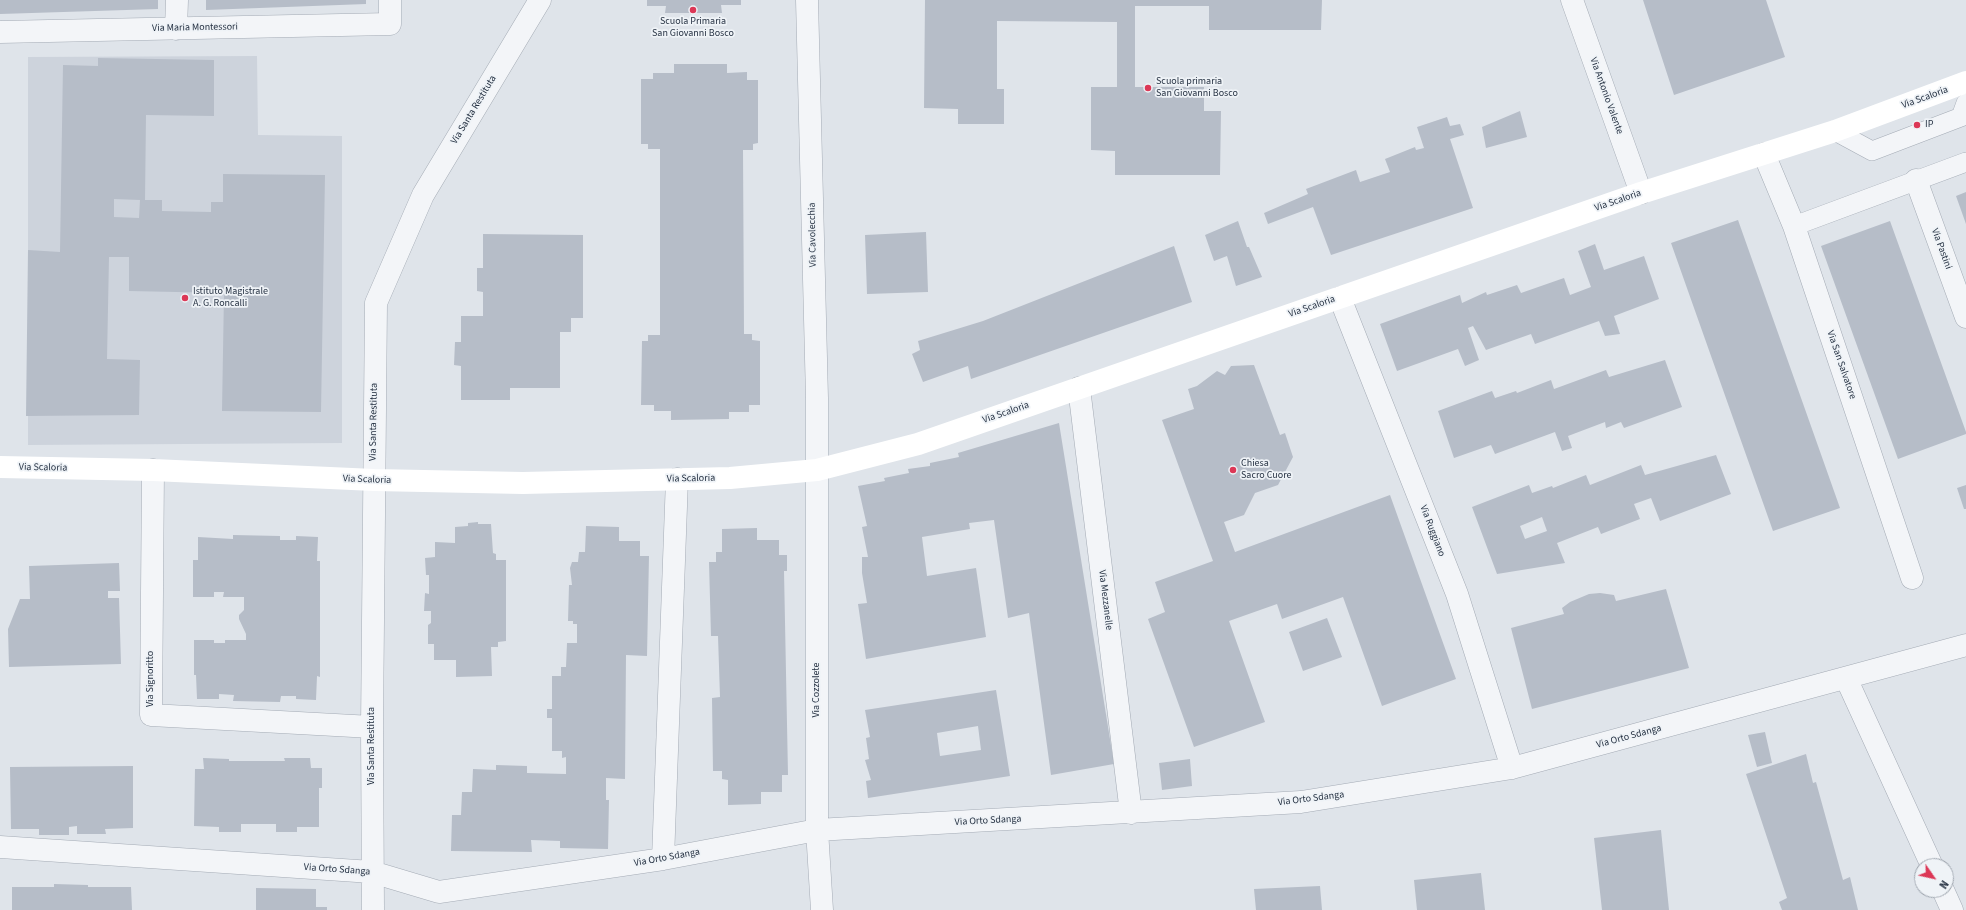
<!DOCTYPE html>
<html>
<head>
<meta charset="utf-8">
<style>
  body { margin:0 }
  #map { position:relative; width:1966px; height:910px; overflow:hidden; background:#dfe4ea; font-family:"Source Sans 3",sans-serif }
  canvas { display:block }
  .north { position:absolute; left:1914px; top:858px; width:40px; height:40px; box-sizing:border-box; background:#eff3f7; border:1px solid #9fa6af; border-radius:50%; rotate:124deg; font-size:11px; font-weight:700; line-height:16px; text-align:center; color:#263243 }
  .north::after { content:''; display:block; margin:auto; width:14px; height:18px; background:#dc3756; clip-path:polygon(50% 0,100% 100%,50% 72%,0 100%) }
</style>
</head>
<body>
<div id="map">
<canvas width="1966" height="910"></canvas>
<div class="north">N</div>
</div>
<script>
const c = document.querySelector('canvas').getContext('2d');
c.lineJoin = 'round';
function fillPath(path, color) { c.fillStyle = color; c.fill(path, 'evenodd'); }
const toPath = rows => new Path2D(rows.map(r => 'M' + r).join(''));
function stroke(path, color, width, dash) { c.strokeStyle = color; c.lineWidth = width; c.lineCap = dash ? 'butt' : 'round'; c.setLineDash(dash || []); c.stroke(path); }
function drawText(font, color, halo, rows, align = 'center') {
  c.font = font + ' "Source Sans 3",sans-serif'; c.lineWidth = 3.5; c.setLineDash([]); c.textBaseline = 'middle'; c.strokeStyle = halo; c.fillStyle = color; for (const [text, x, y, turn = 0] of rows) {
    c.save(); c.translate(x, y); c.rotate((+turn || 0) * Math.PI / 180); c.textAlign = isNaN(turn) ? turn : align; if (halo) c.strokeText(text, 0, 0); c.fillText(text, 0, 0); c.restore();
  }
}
fillPath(toPath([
  [257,56,258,135,342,136,342,443,28,445,28,57]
]), '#cdd3dc');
fillPath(toPath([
  [0,0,158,0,158,9,0,14],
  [206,0,366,0,366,4,206,10],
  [647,0,741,0,741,5,721,5,722,13,665,13,666,6,647,6],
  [925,0,1322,0,1321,30,1209,30,1209,6,1135,6,1135,87,1204,87,1204,111,1221,111,1220,175,1115,175,1115,151,1091,150,1091,87,1117,87,1117,22,997,21,997,89,1004,89,1004,124,958,124,958,109,924,108],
  [1643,0,1766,0,1785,57,1674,95],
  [98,58,214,60,214,116,146,115,145,200,162,200,162,211,211,212,211,202,223,202,223,174,325,175,321,412,222,411,224,293,129,291,129,257,109,257,107,359,140,360,139,415,26,416,28,250,60,252,63,65,98,66],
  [114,199,140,200,139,218,114,217],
  [674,64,727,64,727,73,747,72,747,80,758,80,758,143,753,144,753,150,743,150,744,334,752,334,752,340,760,341,760,405,749,405,749,412,729,412,729,419,671,420,671,411,654,411,654,405,641,405,642,341,648,341,648,335,660,335,660,149,648,149,648,144,641,144,641,79,653,79,653,73,674,73],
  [1520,111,1527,137,1486,148,1482,127],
  [1447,117,1450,126,1460,124,1464,135,1450,139,1473,208,1331,255,1313,207,1268,224,1264,213,1308,194,1306,189,1356,170,1360,182,1390,172,1385,159,1415,147,1416,150,1424,148,1417,127],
  [1966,192,1966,224,1956,196],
  [1738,220,1840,508,1773,531,1671,243],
  [1238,221,1247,247,1249,247,1262,277,1236,286,1227,256,1214,261,1205,235],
  [1890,221,1966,432,1966,434,1898,459,1821,246],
  [926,232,928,292,867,294,865,235],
  [483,234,583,235,583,318,571,318,571,332,560,332,560,388,510,388,510,400,461,400,461,366,454,365,455,342,461,342,461,316,483,316,483,292,477,291,477,268,483,268],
  [1595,244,1604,270,1644,256,1659,299,1614,316,1620,334,1605,336,1599,321,1535,344,1531,334,1486,350,1473,326,1468,328,1479,360,1465,366,1458,349,1397,371,1380,324,1460,295,1462,303,1486,292,1487,295,1517,285,1521,293,1564,278,1570,295,1591,287,1578,251],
  [1174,246,1192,302,971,379,968,366,923,382,912,354,920,350,918,341,983,321],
  [1665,360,1682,407,1624,428,1621,422,1606,428,1605,422,1568,436,1572,448,1562,451,1555,432,1495,454,1491,445,1454,458,1438,411,1492,391,1495,398,1516,391,1517,393,1551,380,1554,389,1606,370,1609,377],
  [1254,365,1280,435,1285,433,1293,457,1278,485,1255,493,1244,515,1224,522,1235,552,1390,495,1456,679,1382,706,1343,597,1282,619,1277,604,1229,621,1265,722,1194,747,1148,619,1165,612,1155,582,1213,561,1162,420,1194,409,1188,389,1197,386,1217,371,1225,375,1231,366],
  [1059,423,1114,764,1051,775,1029,613,1008,618,994,520,969,523,970,529,922,537,927,576,976,568,986,637,866,659,858,604,867,603,862,573,862,557,868,557,862,527,867,526,858,486,885,481,884,478,909,473,908,469,930,466,930,463,959,457,958,453],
  [1716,455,1731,494,1660,521,1651,498,1634,504,1640,519,1601,534,1598,527,1557,543,1565,563,1497,574,1472,507,1529,485,1532,493,1552,486,1553,488,1586,475,1590,485,1641,465,1645,475],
  [1542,517,1547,531,1525,539,1520,526],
  [1966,485,1966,509,1964,509,1957,488],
  [478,522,478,524,491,524,493,553,496,554,496,560,506,560,506,641,498,642,498,647,491,647,492,676,456,677,456,660,434,660,434,644,428,644,428,625,431,623,431,611,424,611,425,593,429,594,429,575,426,575,425,558,435,557,435,542,455,543,455,527,468,526,468,523],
  [586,526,619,527,619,541,640,541,640,556,649,556,647,656,626,655,625,779,606,778,606,800,609,800,608,849,560,848,560,841,531,840,532,852,451,851,452,815,461,815,462,792,472,792,473,769,496,770,496,765,527,766,527,773,566,774,566,757,562,758,562,751,552,751,552,718,547,718,547,709,552,709,552,676,561,676,561,667,566,667,567,643,577,643,577,624,573,624,573,621,568,621,569,585,572,585,570,568,572,562,578,562,579,552,585,552],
  [757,528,757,540,779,540,779,555,787,555,787,571,784,571,788,775,782,775,782,792,761,792,761,804,728,805,728,780,722,779,722,771,713,771,712,698,720,697,718,636,711,636,709,562,716,562,716,552,722,552,722,529],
  [233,535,280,536,280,540,296,540,296,536,318,537,317,561,320,561,320,677,317,676,316,700,296,699,296,696,281,696,280,702,233,701,234,695,219,694,219,699,197,699,196,675,194,675,194,640,214,640,214,643,225,643,225,640,246,640,246,634,239,619,239,615,244,610,244,597,223,597,224,592,214,592,214,597,193,597,193,560,198,560,198,537,233,539],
  [119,563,120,591,108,591,108,598,119,598,121,664,9,667,8,629,20,599,30,599,29,566],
  [1666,589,1689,668,1532,709,1511,628,1564,614,1562,608,1570,602,1589,594,1600,593,1614,595,1616,601],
  [1327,618,1342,657,1303,671,1289,632],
  [996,690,1010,776,868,798,866,781,871,780,865,760,869,759,866,738,870,737,865,710],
  [978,726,981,750,940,756,937,733],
  [1765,732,1772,763,1757,767,1748,735],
  [1806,754,1813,783,1816,782,1843,880,1850,877,1858,910,1782,910,1779,902,1787,898,1746,774],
  [203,758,229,759,229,761,285,761,284,758,310,758,311,768,322,768,322,788,319,788,319,827,297,827,297,832,276,832,276,824,241,824,241,832,219,832,219,827,194,826,195,769,204,769],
  [1190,759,1192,786,1162,790,1159,763],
  [133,766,133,828,105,829,106,834,77,834,77,826,69,827,69,835,39,835,39,829,11,829,10,767],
  [1661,830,1669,910,1602,910,1594,838],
  [1481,873,1485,910,1417,910,1414,880],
  [54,884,88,885,88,887,131,887,132,910,12,910,12,887,54,887],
  [1320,886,1322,910,1256,910,1254,889],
  [256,888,316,889,316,907,327,907,327,910,256,910]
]), '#b6bdc8');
const lane = toPath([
  [1835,131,1872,151,1961,117,1966,103],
  [1794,226,1966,162]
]);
const street = toPath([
  [807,0,817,398,817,830,822,910],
  [1572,0,1641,193],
  [176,29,177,0],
  [0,32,390,24,390,0],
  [1764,154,1794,226,1912,578],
  [1916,180,1966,317],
  [1340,298,1457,594,1512,768],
  [1079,388,1131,813],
  [153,470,151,715,372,727],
  [1846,678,1932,866],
  [0,847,372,872,439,892,663,859,817,830,1301,802,1512,768,1966,645],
  [663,859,677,479],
  [1943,890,1952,910],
  [373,910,372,727,376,303,423,195,540,0]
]);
stroke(lane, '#a4abb5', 20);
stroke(street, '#a4abb5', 23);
stroke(lane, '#f3f5f8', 19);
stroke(street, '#f3f5f8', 22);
stroke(toPath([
  [0,467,153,470,374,480,523,483,730,478,817,470,918,444,1641,193,1835,131,1966,82]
]), '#fff', 22);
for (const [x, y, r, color] of [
  [693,10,4,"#dc3756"],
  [1148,88,4,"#dc3756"],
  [1917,125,4,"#dc3756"],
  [185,298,4,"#dc3756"],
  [1233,470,4,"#dc3756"]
]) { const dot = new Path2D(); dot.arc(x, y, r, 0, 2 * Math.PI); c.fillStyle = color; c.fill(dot); stroke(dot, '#eff3f7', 1.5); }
drawText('10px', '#263243', '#eff3f7', [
  ["Scuola Primaria",693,22,"center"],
  ["San Giovanni Bosco",693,34,"center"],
  ["Scuola primaria",1156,82],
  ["San Giovanni Bosco",1156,94],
  ["IP",1925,125],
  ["Istituto Magistrale",193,292],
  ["A. G. Roncalli",193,304],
  ["Chiesa",1241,464],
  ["Sacro Cuore",1241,476]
], 'left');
drawText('10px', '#263243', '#eff3f7', [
  ["Via Maria Montessori",195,28,-1],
  ["Via Antonio Valente",1606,96,70],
  ["Via Scaloria",1925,98,-20],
  ["Via Santa Restituta",474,110,-59],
  ["Via Scaloria",1618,201,-19],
  ["Via Cavolecchia",813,235,-91],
  ["Via Pastini",1941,249,70],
  ["Via Scaloria",1312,307,-19],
  ["Via San Salvatore",1841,365,71],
  ["Via Scaloria",1006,413,-19],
  ["Via Santa Restituta",374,422,-89],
  ["Via Scaloria",43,468,1],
  ["Via Scaloria",691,479,-1],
  ["Via Scaloria",367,480,2],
  ["Via Ruggiano",1432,531,69],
  ["Via Mezzanelle",1105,600,83],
  ["Via Signoritto",151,679,-90],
  ["Via Cozzolete",817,690,-90],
  ["Via Orto Sdanga",1629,737,-15],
  ["Via Santa Restituta",372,746,-90],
  ["Via Orto Sdanga",1311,799,-7],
  ["Via Orto Sdanga",988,821,-3],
  ["Via Orto Sdanga",667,858,-10],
  ["Via Orto Sdanga",337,870,4]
]);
</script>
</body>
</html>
